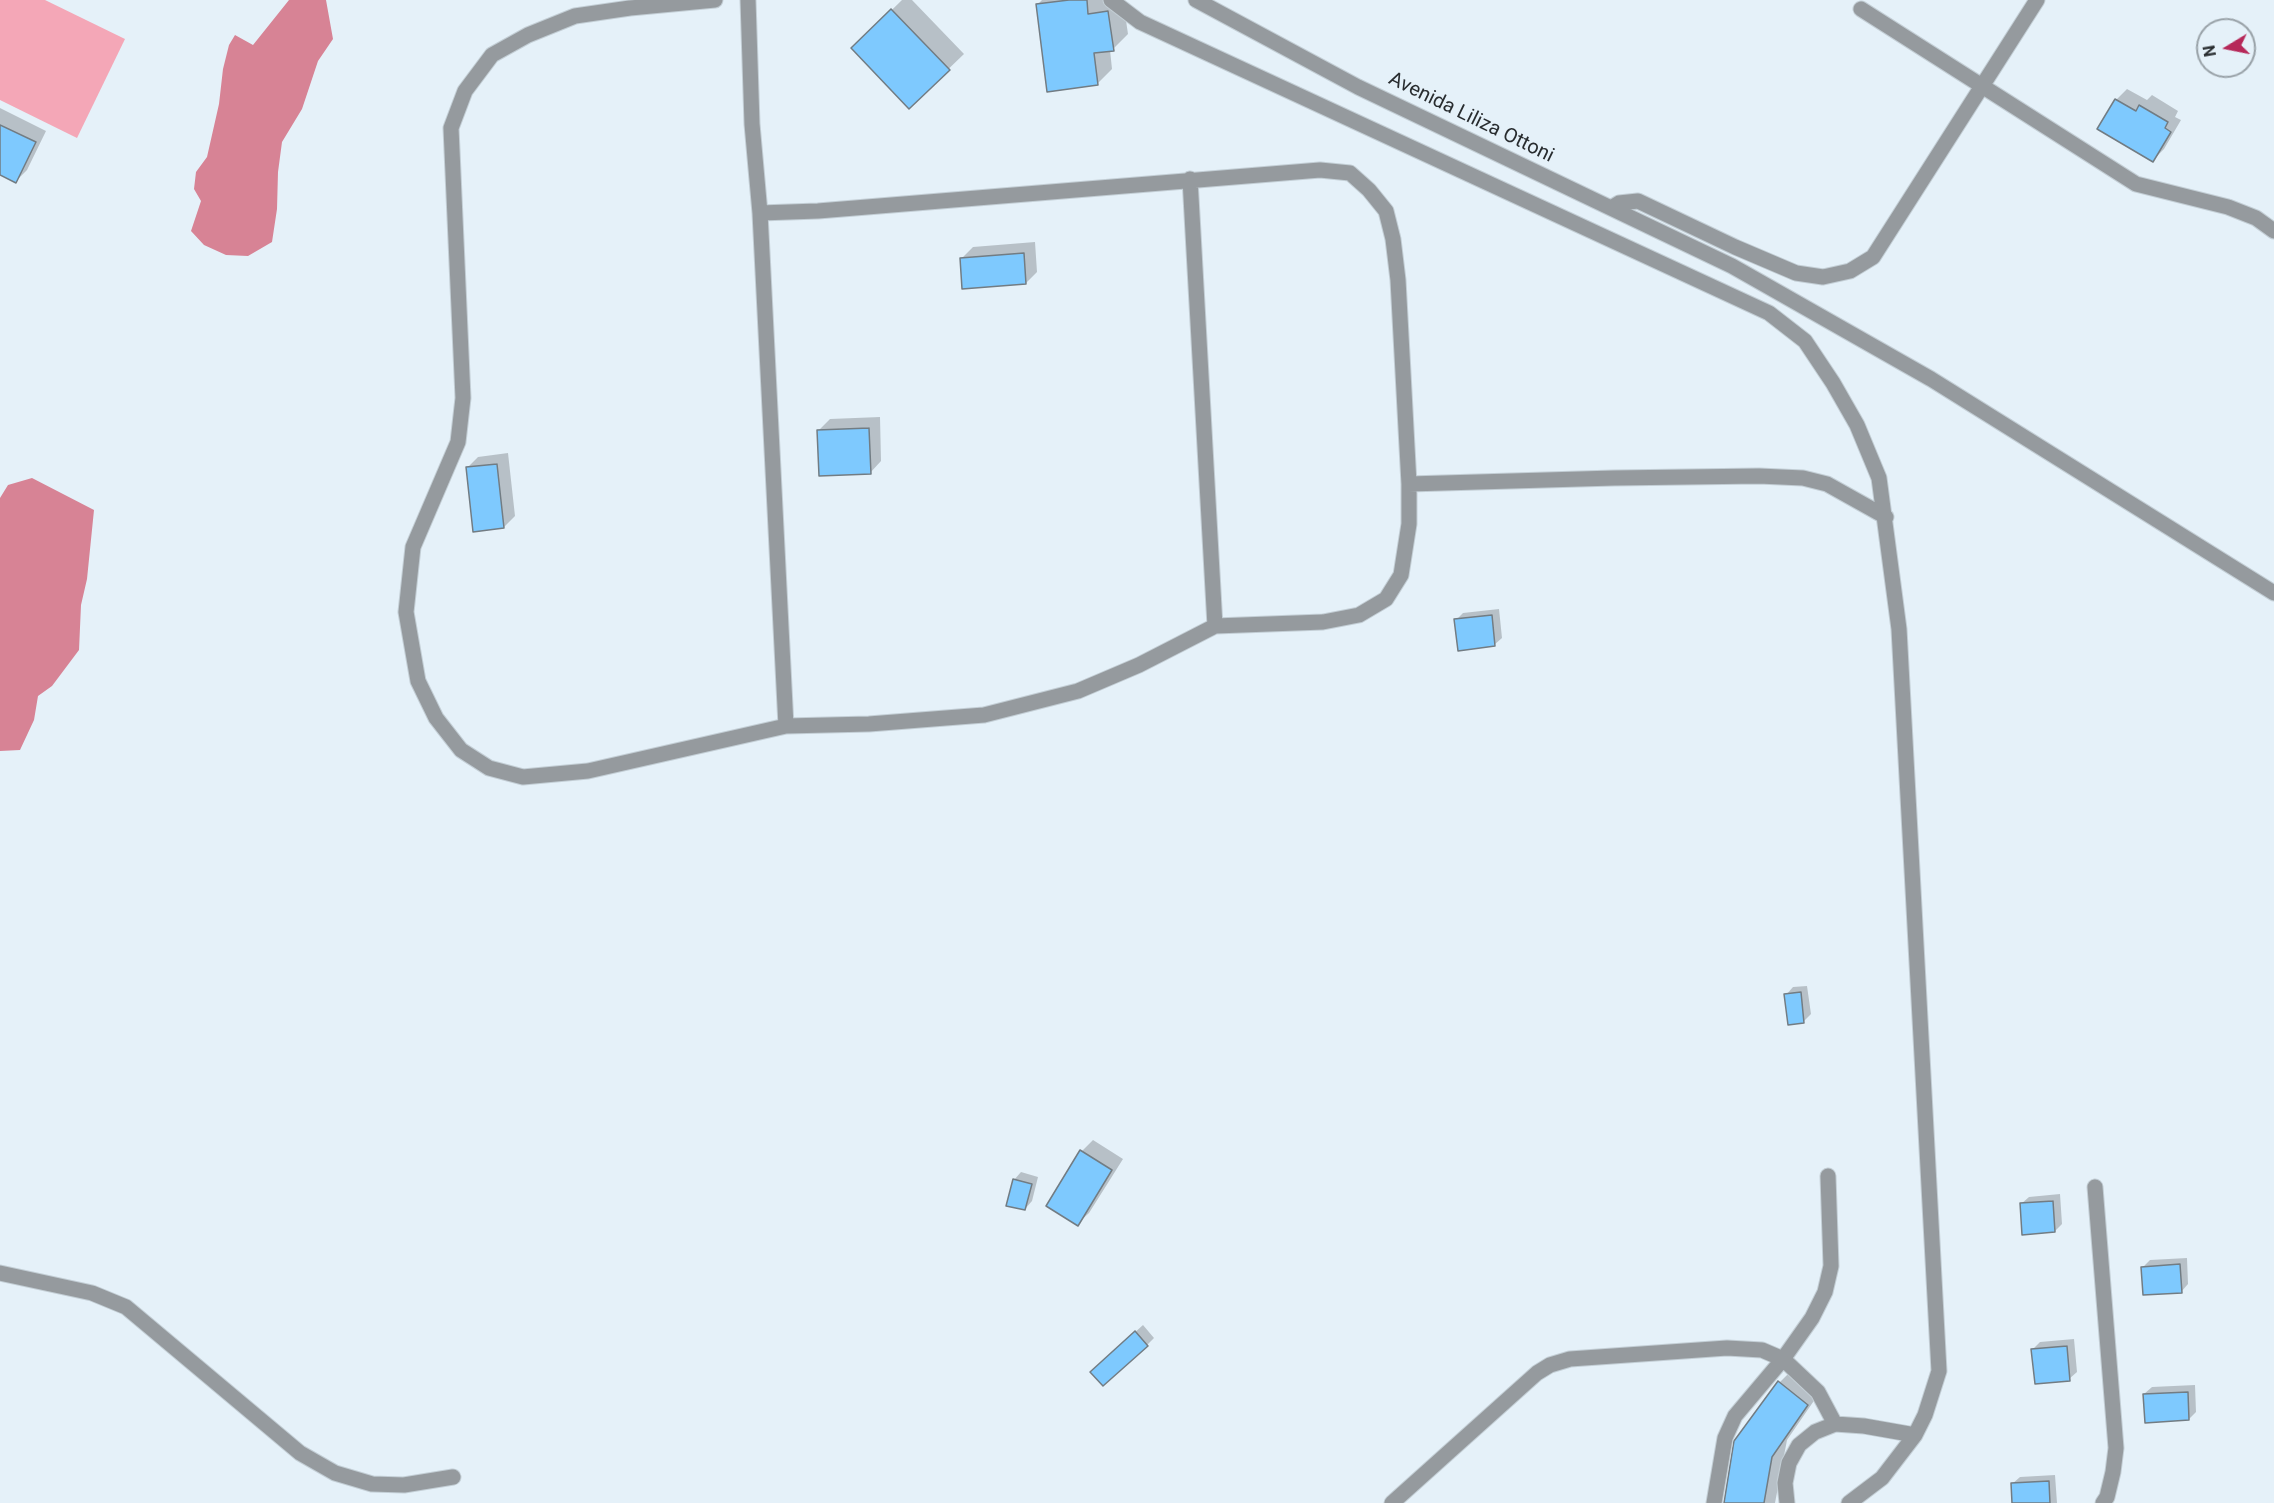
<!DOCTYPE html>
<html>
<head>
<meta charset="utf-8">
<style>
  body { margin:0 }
  #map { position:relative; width:2274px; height:1503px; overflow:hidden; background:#e5f1f9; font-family:Roboto,sans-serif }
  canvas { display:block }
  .north { position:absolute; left:2196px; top:18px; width:60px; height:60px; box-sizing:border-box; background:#e5f1f9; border:2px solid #99a2a8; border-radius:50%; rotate:260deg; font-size:16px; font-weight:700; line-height:24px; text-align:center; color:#282c2f }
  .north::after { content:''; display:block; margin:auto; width:21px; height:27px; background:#b62859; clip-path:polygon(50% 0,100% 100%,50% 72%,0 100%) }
</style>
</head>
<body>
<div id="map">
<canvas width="2274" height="1503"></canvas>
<div class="north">N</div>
</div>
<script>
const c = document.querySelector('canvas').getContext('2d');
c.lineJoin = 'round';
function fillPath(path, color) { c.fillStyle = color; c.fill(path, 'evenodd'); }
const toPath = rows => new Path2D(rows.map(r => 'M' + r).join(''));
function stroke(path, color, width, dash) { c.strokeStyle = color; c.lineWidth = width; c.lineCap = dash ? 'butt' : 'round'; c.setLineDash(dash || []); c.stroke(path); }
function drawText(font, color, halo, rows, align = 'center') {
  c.font = font + ' Roboto,sans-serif'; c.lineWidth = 4.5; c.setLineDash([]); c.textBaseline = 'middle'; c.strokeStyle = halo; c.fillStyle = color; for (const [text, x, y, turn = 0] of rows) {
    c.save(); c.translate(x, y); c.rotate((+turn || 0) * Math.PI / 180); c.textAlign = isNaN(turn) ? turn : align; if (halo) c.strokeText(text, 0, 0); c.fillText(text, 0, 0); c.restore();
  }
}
fillPath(toPath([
  [0,0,45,0,125,39,77,138,0,100]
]), '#f4a7b7');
fillPath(toPath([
  [289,0,326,0,333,39,318,61,302,109,282,142,278,172,277,209,272,242,248,256,226,255,204,245,191,231,201,201,194,189,196,172,207,157,219,104,223,69,229,45,235,35,253,45],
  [32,478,94,510,87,579,81,605,79,650,52,686,38,696,34,720,20,750,0,751,0,498,8,485]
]), '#d78395');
fillPath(toPath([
  [902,0,912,0,964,54,909,107,853,48],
  [1042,0,1123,0,1128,34,1113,49,1110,50,1112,69,1097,84,1037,5],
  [2127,89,2147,100,2152,95,2178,111,2175,117,2181,120,2164,149,2153,160,2116,100],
  [0,108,46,131,27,170,16,181,0,174],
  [1035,242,1037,272,1026,283,962,258,973,247],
  [880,417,881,461,870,473,819,430,830,419],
  [508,453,515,516,504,527,467,468,478,457],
  [1499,609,1502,638,1494,645,1456,620,1463,613],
  [1807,986,1811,1014,1804,1021,1786,995,1793,987],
  [1093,1140,1123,1159,1089,1213,1077,1224,1048,1205,1082,1151],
  [1021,1172,1038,1177,1032,1201,1025,1209,1014,1180],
  [2060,1194,2062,1224,2055,1231,2021,1204,2029,1197],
  [2187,1258,2188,1284,2181,1292,2143,1267,2150,1260],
  [1143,1325,1154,1338,1147,1345,1099,1365],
  [2074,1339,2077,1372,2069,1379,2033,1349,2040,1342],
  [1795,1367,1822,1389,1787,1440,1775,1503,1726,1503,1736,1441,1780,1382],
  [2195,1385,2196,1412,2189,1419,2144,1394,2152,1387],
  [2055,1475,2057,1503,2013,1503,2012,1484,2020,1477]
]), '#0003');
const building = toPath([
  [1069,0,1087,0,1088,14,1108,11,1114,51,1094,53,1098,85,1047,92,1036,4,1069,0],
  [891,9,950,70,909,109,851,48,891,9],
  [2115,99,2136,111,2139,105,2168,122,2165,128,2171,132,2153,162,2097,129,2115,99],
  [0,125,36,142,16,183,0,175,0,125],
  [1024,253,1026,284,962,289,960,258,1024,253],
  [869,428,871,474,819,476,817,430,869,428],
  [497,464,504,528,473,532,466,467,497,464],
  [1492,615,1495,646,1458,651,1454,619,1492,615],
  [1801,992,1804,1023,1788,1025,1784,994,1801,992],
  [1080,1150,1112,1170,1078,1226,1046,1206,1080,1150],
  [1013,1179,1032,1184,1025,1210,1006,1206,1013,1179],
  [2053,1201,2055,1232,2022,1235,2020,1203,2053,1201],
  [2180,1264,2182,1293,2143,1295,2141,1267,2180,1264],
  [1135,1331,1148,1346,1103,1386,1090,1372,1135,1331],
  [2067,1346,2070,1381,2035,1384,2031,1349,2067,1346],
  [1778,1381,1808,1405,1772,1457,1764,1503,1724,1503,1734,1441,1778,1381],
  [2188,1392,2189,1420,2145,1423,2143,1394,2188,1392],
  [2049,1481,2050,1503,2012,1503,2011,1483,2049,1481]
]);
fillPath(building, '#7ec9fe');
stroke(building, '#727c83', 1.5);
const minor = toPath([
  [715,0,630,8,575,16,528,35,492,55,465,91,451,128,463,398,458,442,413,547,406,612,418,681,436,718,461,750,489,768,523,777,588,771,786,726,869,724,984,715,1078,691,1139,665,1215,626,1323,622,1359,615,1386,599,1401,575,1409,524,1409,484,1398,280,1393,239,1386,211,1369,190,1350,173,1320,170,818,211,760,213],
  [748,0,752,124,760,213,786,726],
  [1111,0,1140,22,1769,313,1805,341,1833,383,1857,425,1879,478,1899,629,1939,1371,1925,1415,1915,1435,1882,1478,1849,1503],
  [1196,0,1358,87,1732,266,1931,379,2274,593],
  [1861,9,2136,184,2228,207,2256,218,2274,231],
  [1190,179,1215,626],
  [1611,208,1619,203,1638,201,1735,247,1796,273,1823,277,1850,271,1873,257,2037,0],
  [1409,484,1614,478,1759,476,1803,478,1827,484,1886,517],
  [2095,1187,2116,1448,2113,1472,2107,1497,2103,1503],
  [0,1273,92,1293,126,1307,300,1453,335,1473,372,1484,404,1485,453,1477],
  [1392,1503,1537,1373,1550,1365,1570,1359,1727,1348,1762,1350,1783,1359,1818,1392,1835,1424],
  [1714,1503,1725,1438,1735,1416,1783,1359,1812,1318,1825,1292,1831,1266,1828,1176],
  [1787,1503,1785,1483,1789,1463,1799,1445,1815,1432,1835,1424,1864,1426,1915,1435]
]);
stroke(minor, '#c3ced5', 17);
stroke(minor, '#959a9e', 15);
drawText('20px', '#282c2f', '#e5f1f9', [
  ["Avenida Liliza Ottoni",1471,118,26]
]);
</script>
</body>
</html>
